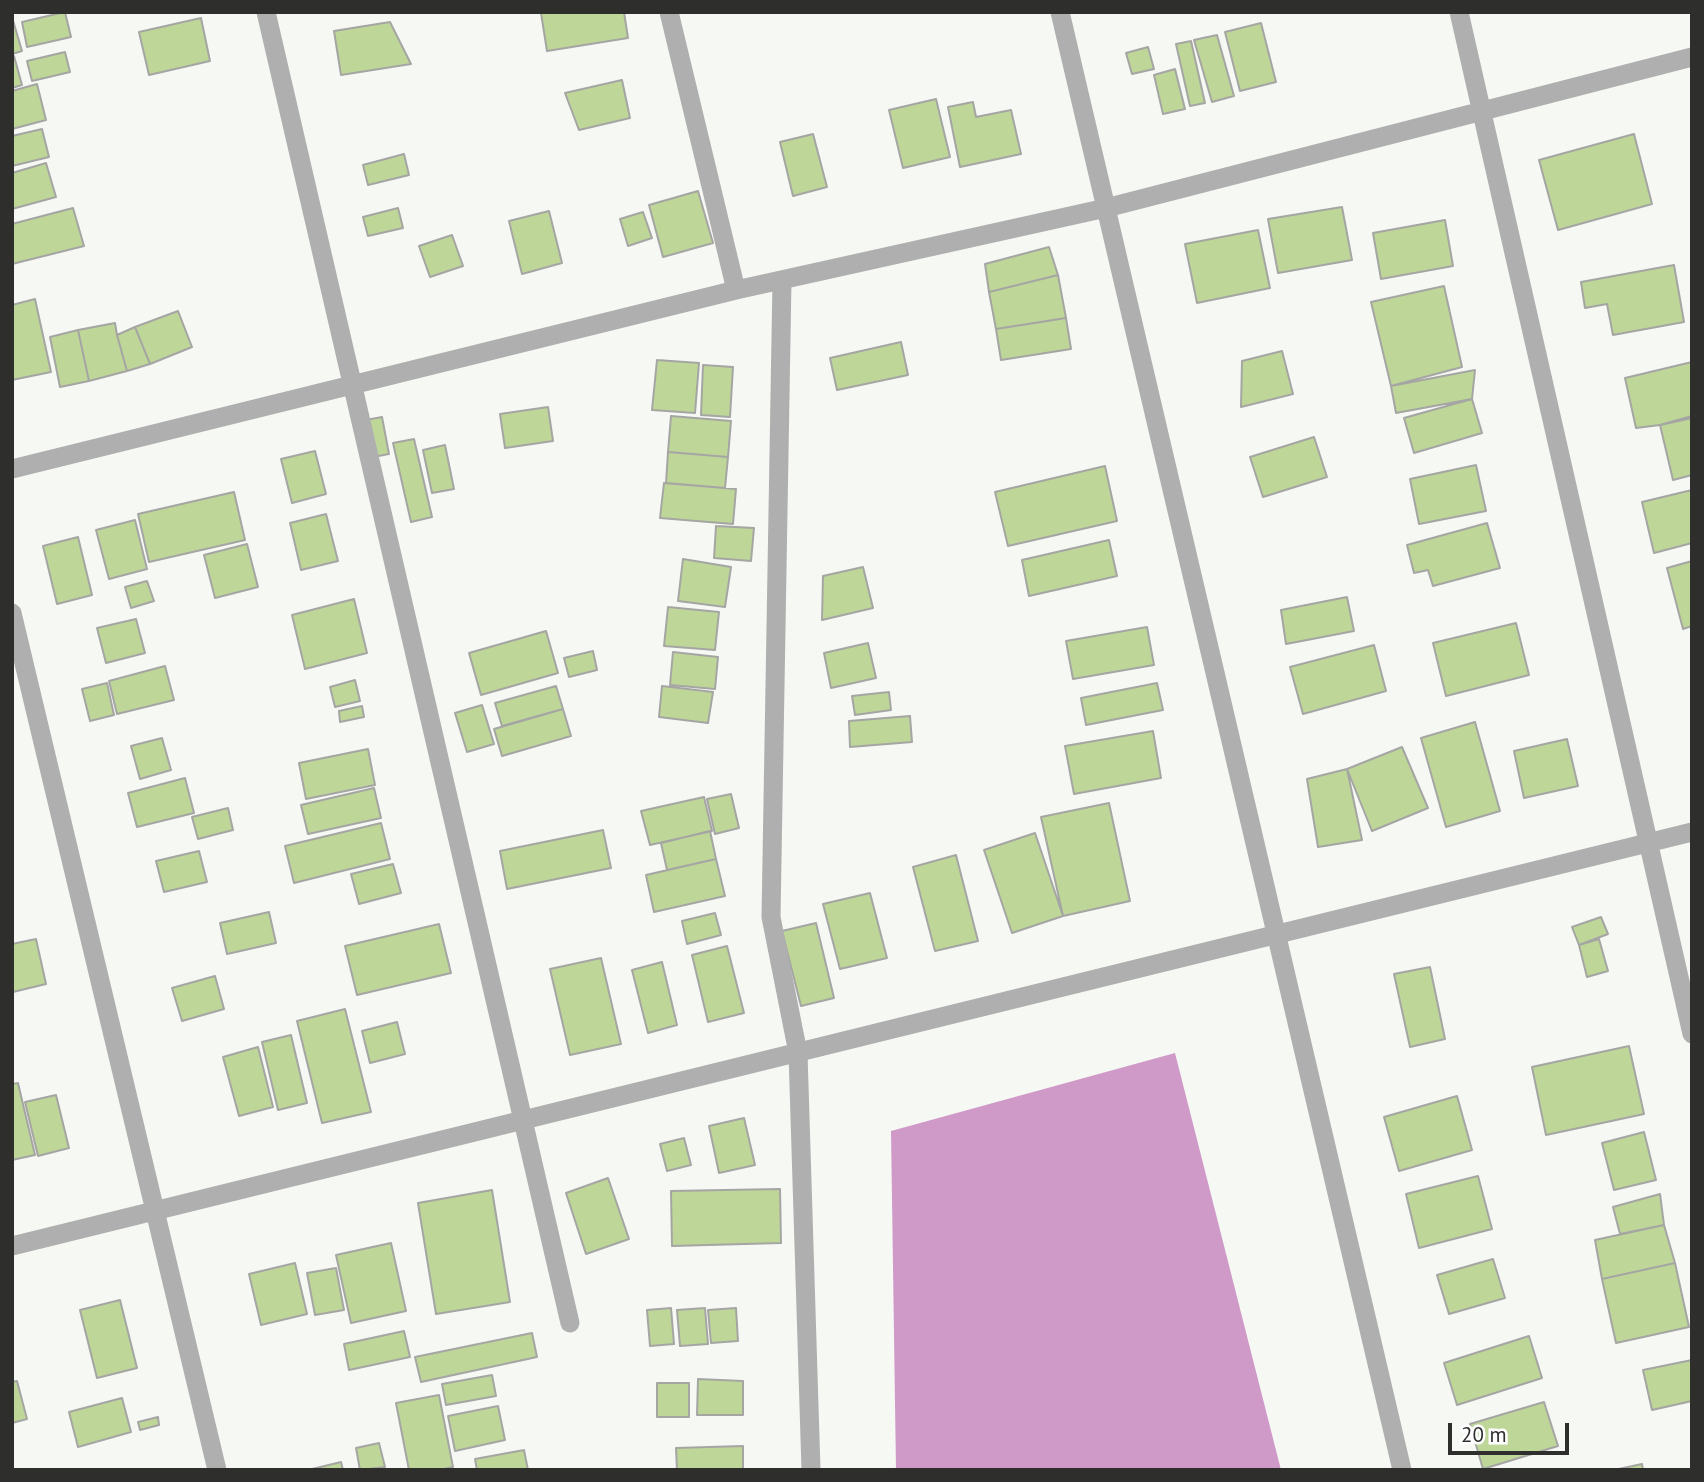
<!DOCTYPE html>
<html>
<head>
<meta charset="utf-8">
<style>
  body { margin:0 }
  #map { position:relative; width:1704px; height:1482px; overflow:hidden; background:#f6f8f4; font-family:"PT Sans",sans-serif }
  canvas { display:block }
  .frame { position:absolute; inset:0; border:14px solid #2e2e2d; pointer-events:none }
  .scale { position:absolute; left:1448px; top:1423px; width:121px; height:32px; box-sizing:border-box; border:4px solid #2e2e2d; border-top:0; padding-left:9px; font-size:21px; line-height:24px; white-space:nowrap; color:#2e2e2d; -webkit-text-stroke:5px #fff; paint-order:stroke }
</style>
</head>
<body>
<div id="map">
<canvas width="1704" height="1482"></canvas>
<div class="frame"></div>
<div class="scale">20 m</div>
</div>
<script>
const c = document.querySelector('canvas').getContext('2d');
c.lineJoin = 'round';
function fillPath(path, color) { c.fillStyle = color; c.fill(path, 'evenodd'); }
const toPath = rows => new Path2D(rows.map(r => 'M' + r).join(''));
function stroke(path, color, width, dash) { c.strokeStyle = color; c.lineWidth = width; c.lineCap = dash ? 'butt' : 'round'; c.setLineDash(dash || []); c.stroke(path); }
fillPath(toPath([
  [1175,1053,1281,1470,896,1470,891,1131]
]), '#cf9ac8');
const building = toPath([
  [65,12,71,37,27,47,22,22,65,12],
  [549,12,624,12,628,38,547,51,541,13,549,12],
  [12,17,22,51,12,54,12,17],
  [201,18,210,61,149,75,139,32,201,18],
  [390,22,411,64,341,75,334,31,390,22],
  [1261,23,1276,82,1240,91,1225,32,1261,23],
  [1217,35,1234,96,1212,102,1194,40,1217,35],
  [1191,41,1205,103,1190,106,1176,44,1191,41],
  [1148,47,1154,69,1132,74,1126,53,1148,47],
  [65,52,70,72,32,81,27,61,65,52],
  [14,56,22,85,12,88,12,57,14,56],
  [1175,69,1185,109,1163,114,1154,75,1175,69],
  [622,80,630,118,579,130,565,93,622,80],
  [37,84,46,120,12,129,12,91,37,84],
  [936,99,950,157,903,168,889,110,936,99],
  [973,102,976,117,1011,110,1021,154,960,167,948,107,973,102],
  [42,129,49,157,12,166,12,136,42,129],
  [813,134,827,187,793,196,780,142,813,134],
  [1634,134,1652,204,1558,230,1539,160,1634,134],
  [404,154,409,175,368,185,363,165,404,154],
  [46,163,56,197,12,209,12,173,46,163],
  [698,191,713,243,663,257,649,205,698,191],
  [1342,207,1352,260,1278,273,1268,219,1342,207],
  [73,208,84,246,12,264,12,224,73,208],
  [398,208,403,228,368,236,363,217,398,208],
  [549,211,562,263,522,274,509,221,549,211],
  [643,212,652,238,628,246,620,219,643,212],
  [1445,220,1453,266,1381,279,1373,233,1445,220],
  [1258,230,1270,288,1197,303,1185,244,1258,230],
  [452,235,463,266,430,277,419,246,452,235],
  [1049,247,1058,275,989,292,985,264,1049,247],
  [1674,265,1684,322,1613,335,1607,304,1585,308,1581,282,1674,265],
  [1058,275,1066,318,996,329,989,292,1058,275],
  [1444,286,1462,367,1391,386,1371,302,1444,286],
  [35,299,51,372,12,380,12,305,35,299],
  [178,311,192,347,150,364,135,327,178,311],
  [1066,318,1071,349,1001,360,996,329,1066,318],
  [115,323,117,335,127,371,89,381,78,330,115,323],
  [135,327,150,364,127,371,117,335,135,327],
  [78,330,89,381,60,387,50,337,78,330],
  [901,342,908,375,837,390,830,358,901,342],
  [1282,351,1293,394,1241,407,1242,361,1282,351],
  [657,360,699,363,695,413,652,410,657,360],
  [1692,362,1692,416,1660,425,1636,428,1625,378,1692,362],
  [703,365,733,367,730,417,701,415,703,365],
  [1475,370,1472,399,1396,413,1391,386,1475,370],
  [1472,399,1482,433,1414,453,1404,418,1472,399],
  [548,407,553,441,505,448,500,414,548,407],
  [671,416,731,421,728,457,668,452,671,416],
  [382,417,389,454,373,457,366,420,382,417],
  [1692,418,1692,475,1673,480,1660,425,1692,418],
  [1314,437,1327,477,1263,497,1250,457,1314,437],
  [414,439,432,517,411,522,393,443,414,439],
  [445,445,454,489,432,493,423,450,445,445],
  [315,451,326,494,292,503,281,459,315,451],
  [668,452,728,457,725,488,666,483,668,452],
  [1476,465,1486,511,1419,524,1410,479,1476,465],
  [1105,466,1117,521,1008,546,995,492,1105,466],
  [664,483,736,489,733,524,660,518,664,483],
  [1692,490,1692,543,1654,553,1642,502,1692,490],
  [234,492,245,540,149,562,138,514,234,492],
  [326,514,338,561,301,570,290,523,326,514],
  [135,520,147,569,109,579,96,530,135,520],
  [1487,523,1500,568,1433,586,1428,570,1414,573,1407,545,1487,523],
  [716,526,754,528,751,561,714,558,716,526],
  [78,537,92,595,57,604,43,546,78,537],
  [1109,540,1117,576,1029,596,1022,560,1109,540],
  [247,544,258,587,215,598,204,555,247,544],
  [683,559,731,567,725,607,678,601,683,559],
  [1692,561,1692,626,1683,629,1667,568,1692,561],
  [863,567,873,608,822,620,823,576,863,567],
  [147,581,154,601,131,608,125,587,147,581],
  [1347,597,1354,631,1286,644,1281,610,1347,597],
  [354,599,367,653,305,669,292,615,354,599],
  [668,607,719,612,715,650,664,646,668,607],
  [136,619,145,653,106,663,97,628,136,619],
  [1516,623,1529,675,1446,696,1433,643,1516,623],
  [1147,627,1154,665,1073,679,1066,641,1147,627],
  [546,631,558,673,481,695,469,653,546,631],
  [868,643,876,678,831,688,824,653,868,643],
  [1374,645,1386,691,1303,714,1290,667,1374,645],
  [593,651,597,670,569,677,564,658,593,651],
  [673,652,718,657,715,689,670,685,673,652],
  [165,666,174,700,117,714,109,681,165,666],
  [355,680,360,701,335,707,330,687,355,680],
  [107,683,114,715,90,721,82,689,107,683],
  [1157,683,1163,710,1086,725,1081,698,1157,683],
  [556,686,563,709,502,726,495,703,556,686],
  [662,686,713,692,708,723,659,717,662,686],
  [889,692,891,710,855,715,852,696,889,692],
  [482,705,494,744,467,752,455,713,482,705],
  [362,706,364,717,340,722,339,711,362,706],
  [563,709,571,736,502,756,494,729,563,709],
  [910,716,912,742,850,747,849,721,910,716],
  [1475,722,1500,811,1446,827,1421,738,1475,722],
  [1153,731,1161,778,1074,794,1065,746,1153,731],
  [162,738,171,770,140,779,131,746,162,738],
  [1567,739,1578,786,1524,798,1514,751,1567,739],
  [1402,747,1428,808,1372,831,1347,769,1402,747],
  [368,749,375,785,306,799,299,763,368,749],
  [1347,769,1362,840,1318,847,1307,779,1347,769],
  [185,778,194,813,137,827,128,793,185,778],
  [374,788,381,818,308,834,301,805,374,788],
  [731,794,739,828,715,834,707,799,731,794],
  [704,797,712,831,650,845,641,811,704,797],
  [1109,803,1130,901,1063,916,1041,817,1109,803],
  [228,808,233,830,198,839,192,817,228,808],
  [381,823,390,859,294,883,285,846,381,823],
  [603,830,611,868,507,889,500,851,603,830],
  [710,831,716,859,667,870,661,843,710,831],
  [1035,833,1063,916,1012,933,984,850,1035,833],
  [199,851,207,882,164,892,156,861,199,851],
  [956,855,978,941,935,951,913,867,956,855],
  [716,859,725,896,654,912,646,875,716,859],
  [393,864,401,893,359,904,351,874,393,864],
  [870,893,887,958,840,969,823,904,870,893],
  [269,912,276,943,227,954,220,923,269,912],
  [715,913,721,935,687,944,682,921,715,913],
  [1601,917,1608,934,1579,945,1572,927,1601,917],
  [816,923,834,998,801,1006,782,931,816,923],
  [439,924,451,973,357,995,345,946,439,924],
  [36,939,46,984,13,992,12,944,36,939],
  [1599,939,1608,971,1587,977,1579,945,1599,939],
  [727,946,744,1013,708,1022,692,955,727,946],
  [601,958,621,1044,570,1055,550,969,601,958],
  [662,962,677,1025,648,1033,632,970,662,962],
  [1430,967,1445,1039,1410,1047,1394,974,1430,967],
  [215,976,224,1009,182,1021,172,988,215,976],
  [345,1009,371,1112,322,1123,297,1021,345,1009],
  [397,1022,405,1054,370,1063,362,1031,397,1022],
  [291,1035,307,1103,278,1110,262,1042,291,1035],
  [1629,1046,1644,1114,1546,1135,1532,1067,1629,1046],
  [258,1047,273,1107,239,1116,223,1057,258,1047],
  [18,1083,35,1155,12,1160,12,1084,18,1083],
  [56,1095,69,1148,38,1156,25,1102,56,1095],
  [1457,1096,1472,1150,1399,1171,1384,1117,1457,1096],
  [744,1118,755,1165,719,1173,709,1126,744,1118],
  [1644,1132,1656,1180,1614,1190,1602,1143,1644,1132],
  [684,1138,691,1165,667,1171,660,1144,684,1138],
  [1478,1176,1492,1229,1419,1248,1406,1194,1478,1176],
  [608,1178,629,1239,586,1254,566,1193,608,1178],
  [780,1189,781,1243,672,1246,671,1191,780,1189],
  [492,1190,510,1302,436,1314,418,1203,492,1190],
  [1660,1194,1664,1225,1620,1234,1613,1207,1660,1194],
  [1664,1225,1675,1263,1602,1279,1595,1240,1664,1225],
  [391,1243,406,1311,351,1323,336,1255,391,1243],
  [1493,1259,1505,1298,1449,1314,1437,1275,1493,1259],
  [295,1263,307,1314,261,1325,249,1274,295,1263],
  [1675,1263,1689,1327,1616,1343,1602,1279,1675,1263],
  [336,1268,344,1310,315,1315,307,1273,336,1268],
  [120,1300,137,1368,97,1378,80,1310,120,1300],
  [671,1308,674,1344,650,1346,647,1310,671,1308],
  [705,1308,708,1344,680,1346,677,1310,705,1308],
  [736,1308,738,1341,711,1343,708,1310,736,1308],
  [404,1331,410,1357,349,1370,344,1344,404,1331],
  [532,1333,537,1357,421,1382,415,1357,532,1333],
  [1529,1336,1542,1378,1457,1405,1444,1363,1529,1336],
  [1692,1360,1692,1401,1652,1410,1643,1370,1692,1360],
  [492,1375,496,1396,446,1405,442,1384,492,1375],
  [698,1379,743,1381,743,1415,697,1415,698,1379],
  [17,1381,27,1419,12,1423,12,1382,17,1381],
  [657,1383,689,1383,689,1417,657,1417,657,1383],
  [439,1395,453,1467,440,1470,409,1470,396,1403,439,1395],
  [122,1398,131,1432,78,1447,69,1412,122,1398],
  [1544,1402,1558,1446,1483,1469,1470,1424,1544,1402],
  [498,1406,505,1440,455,1451,448,1416,498,1406],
  [158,1417,159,1425,140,1430,138,1422,158,1417],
  [379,1443,385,1467,360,1470,356,1448,379,1443],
  [743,1446,743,1470,677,1470,676,1448,743,1446],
  [524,1450,528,1470,477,1470,475,1459,524,1450],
  [341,1462,343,1470,308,1470,341,1462],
  [1642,1464,1643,1470,1614,1470,1642,1464]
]);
fillPath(building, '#bed798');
stroke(building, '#a5a6a3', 2);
stroke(toPath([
  [266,12,570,1323],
  [669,12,736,290],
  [1060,12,1402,1470],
  [1459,12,1692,1034],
  [782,280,771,917,798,1053,811,1470],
  [12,469,736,290,1106,208,1692,57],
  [12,613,217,1470],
  [12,1246,1692,832]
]), '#aeafae', 19);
</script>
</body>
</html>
